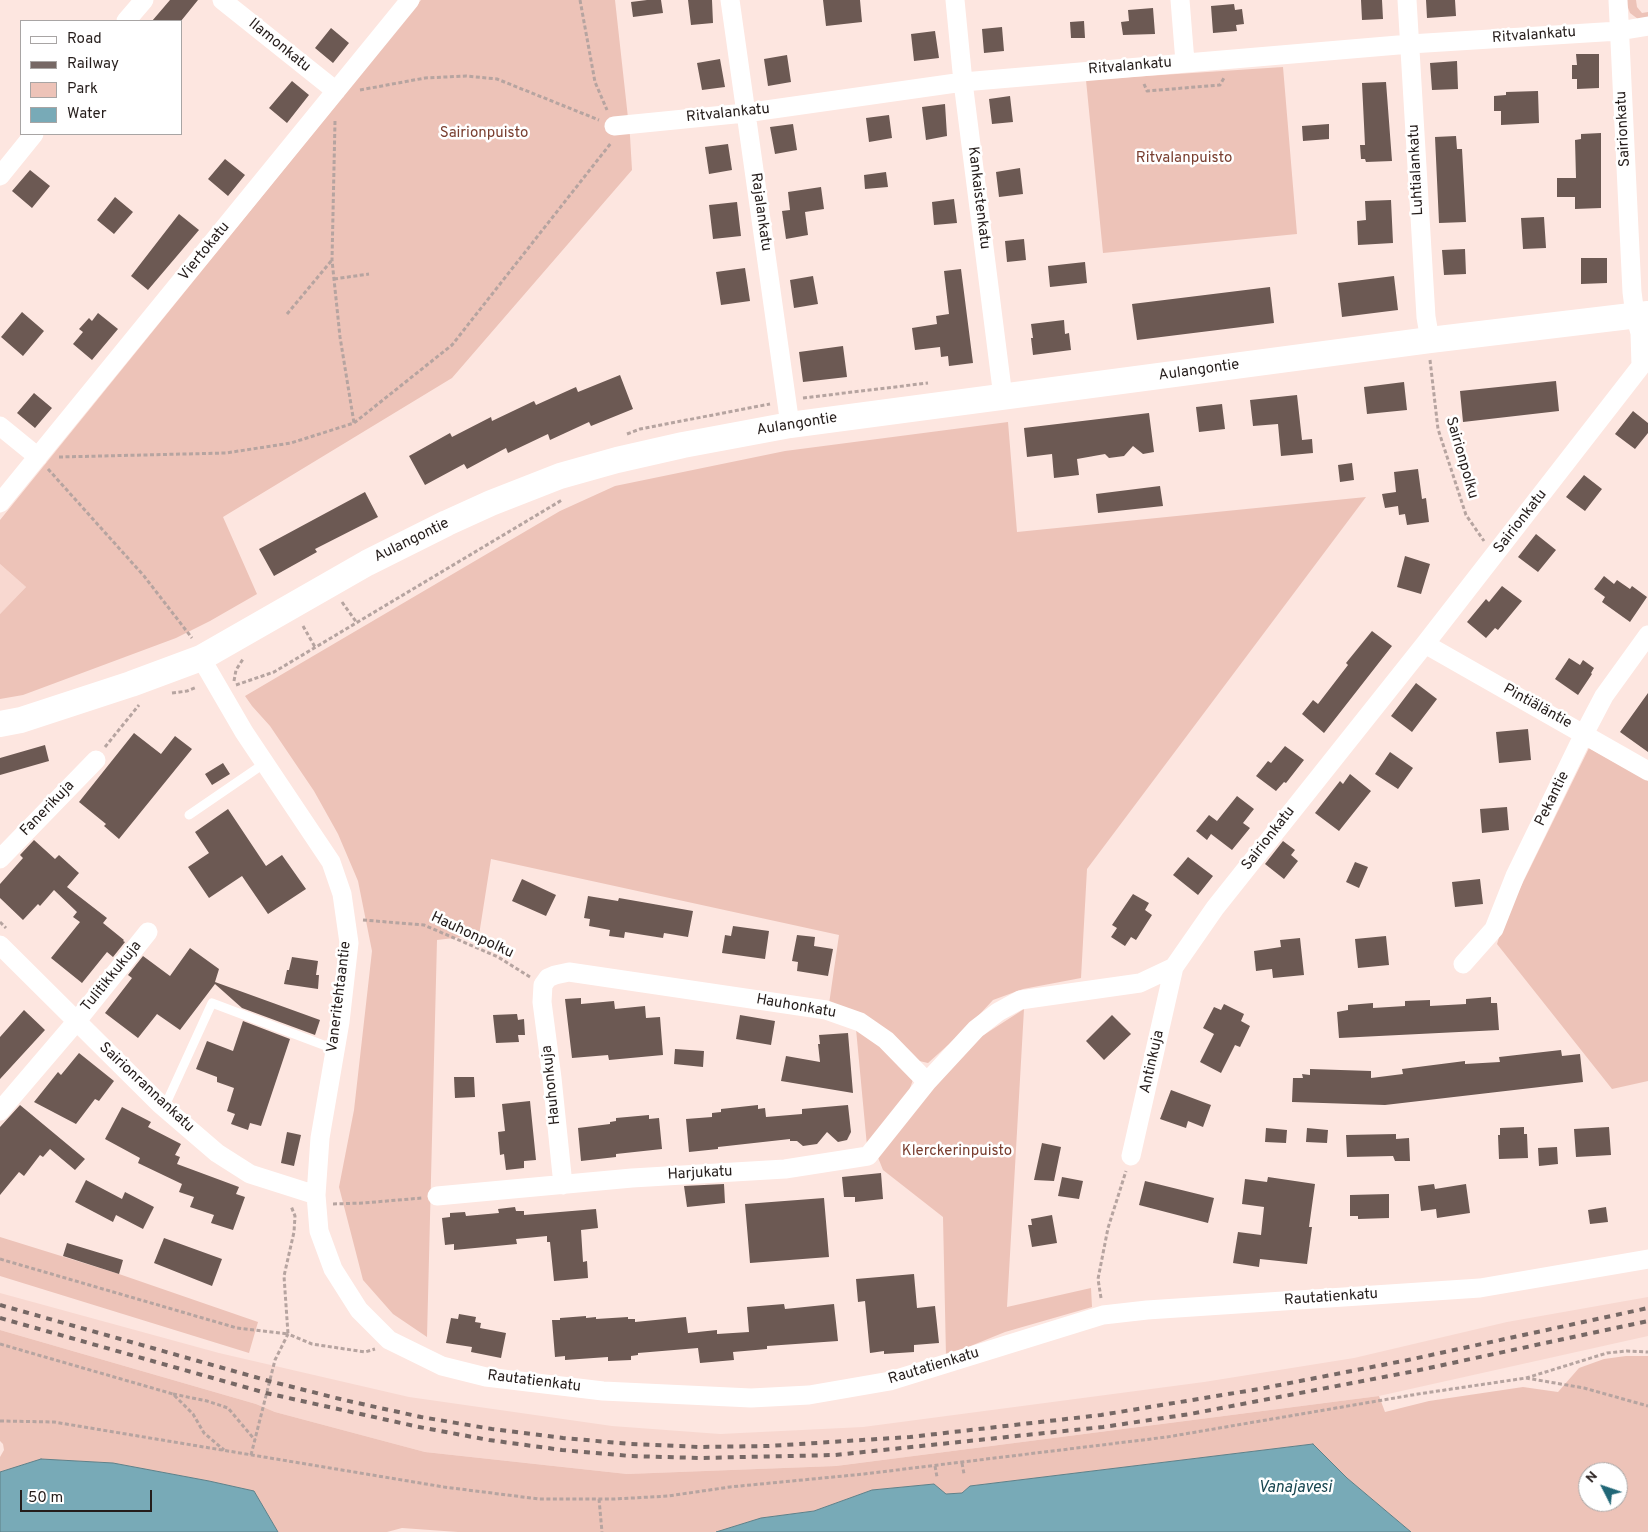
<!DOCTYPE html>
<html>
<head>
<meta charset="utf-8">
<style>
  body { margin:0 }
  #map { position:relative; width:1648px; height:1532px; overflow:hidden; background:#fde6e0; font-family:Overpass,sans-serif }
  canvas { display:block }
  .legend { position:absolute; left:20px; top:20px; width:162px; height:115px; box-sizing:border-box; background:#fff; border:1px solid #a8a5a4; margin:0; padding:6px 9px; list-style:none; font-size:15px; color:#251d1b }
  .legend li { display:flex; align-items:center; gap:10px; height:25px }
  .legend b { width:25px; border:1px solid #a8a5a4 }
  .north { position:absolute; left:1578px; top:1462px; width:50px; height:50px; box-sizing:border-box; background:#fff; border:1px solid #a8a5a4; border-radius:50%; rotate:311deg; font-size:14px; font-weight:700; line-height:20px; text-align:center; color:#251d1b }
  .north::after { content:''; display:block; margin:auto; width:18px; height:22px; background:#216777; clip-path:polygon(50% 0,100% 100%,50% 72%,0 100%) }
  .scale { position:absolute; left:20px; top:1490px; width:132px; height:22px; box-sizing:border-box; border:2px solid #251d1b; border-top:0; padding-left:6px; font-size:15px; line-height:18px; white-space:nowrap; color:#251d1b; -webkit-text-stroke:4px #fff; paint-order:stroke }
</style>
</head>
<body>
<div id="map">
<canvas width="1648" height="1532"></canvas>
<ul class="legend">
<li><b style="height:6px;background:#fff"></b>Road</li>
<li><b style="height:6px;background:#766865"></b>Railway</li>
<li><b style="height:14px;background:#edc3b8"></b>Park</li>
<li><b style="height:14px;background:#78aab7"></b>Water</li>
</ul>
<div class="north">N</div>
<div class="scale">50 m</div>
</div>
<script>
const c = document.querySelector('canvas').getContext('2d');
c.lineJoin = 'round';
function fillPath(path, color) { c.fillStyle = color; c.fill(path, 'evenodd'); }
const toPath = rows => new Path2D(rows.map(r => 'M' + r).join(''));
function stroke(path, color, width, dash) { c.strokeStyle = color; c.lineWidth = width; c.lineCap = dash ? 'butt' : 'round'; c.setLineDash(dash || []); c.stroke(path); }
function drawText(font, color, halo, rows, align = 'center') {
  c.font = font + ' Overpass,sans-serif'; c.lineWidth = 5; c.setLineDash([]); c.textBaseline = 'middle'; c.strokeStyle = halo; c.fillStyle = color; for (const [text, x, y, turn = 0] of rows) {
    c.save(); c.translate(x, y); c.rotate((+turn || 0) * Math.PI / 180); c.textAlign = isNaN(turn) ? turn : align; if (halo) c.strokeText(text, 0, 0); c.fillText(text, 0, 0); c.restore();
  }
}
fillPath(toPath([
  [0,564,26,587,0,614],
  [0,1293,219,1353,409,1397,612,1426,720,1434,863,1427,1204,1382,1354,1358,1507,1322,1648,1297,1648,1336,1379,1396,836,1466,627,1474,425,1452,275,1412,256,1404,0,1330]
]), '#f8d8d0');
fillPath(toPath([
  [421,0,615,0,630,136,632,170,452,378,223,517,257,594,210,621,176,638,23,695,0,699,0,614,26,587,0,564,0,520],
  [1627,0,1636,0,1637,7,1642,13,1648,12,1648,21,1638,19,1630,13,1627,5],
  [1283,67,1297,234,1103,253,1086,80],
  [1008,422,1017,532,1366,497,1087,869,1081,978,1023,989,993,1000,968,1027,928,1063,915,1060,829,1004,839,935,491,859,479,935,437,940,427,1337,393,1314,363,1280,339,1187,354,1110,372,951,358,881,338,834,314,791,270,726,252,706,245,696,560,511,615,486,785,451],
  [1589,748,1648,781,1648,1081,1612,1089,1497,944,1504,921],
  [1024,1009,1007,1307,1091,1288,1092,1307,1005,1332,946,1356,943,1217,883,1170,877,1155,934,1086,979,1038],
  [856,1029,878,1042,914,1077,909,1091,867,1146],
  [0,1237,119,1274,258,1322,249,1353,0,1276],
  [0,1330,256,1404,275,1412,425,1452,627,1474,836,1466,1379,1396,1385,1412,1429,1401,1523,1387,1558,1392,1579,1368,1604,1359,1626,1356,1648,1356,1648,1532,1411,1532,1347,1478,1313,1444,970,1486,962,1493,946,1494,934,1484,872,1490,814,1511,761,1518,716,1532,458,1532,402,1528,387,1532,278,1532,254,1491,209,1481,113,1463,41,1459,0,1472,0,1457,4,1450,3,1444,0,1441],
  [1588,1472,1618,1472,1618,1502,1588,1502]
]), '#edc3b8');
const water = toPath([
  [1313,1444,1347,1478,1411,1532,716,1532,761,1518,814,1511,872,1490,934,1484,946,1494,962,1493,970,1486,1313,1444],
  [41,1459,113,1463,209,1481,254,1491,278,1532,0,1532,0,1472,41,1459]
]);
fillPath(water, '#78aab7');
stroke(water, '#5f8088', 1);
fillPath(toPath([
  [170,0,198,0,181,21,152,21],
  [647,0,661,0,663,13,633,17,631,2],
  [688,0,712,0,713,23,691,25],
  [823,0,860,0,862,22,826,26],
  [1361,0,1382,0,1383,19,1362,20],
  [1426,0,1455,0,1456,16,1427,18],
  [1234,4,1235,10,1242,9,1244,24,1236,25,1237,31,1213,33,1211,6],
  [1153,8,1155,34,1123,35,1121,22,1129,21,1128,10],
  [1084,21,1085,38,1071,38,1070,22],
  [1002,27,1004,51,984,53,982,29],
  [331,28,349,43,333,63,315,48],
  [935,31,939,58,914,61,911,34],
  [1576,54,1599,54,1599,88,1577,89,1577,79,1572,79,1572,65,1577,65],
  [787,55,791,82,768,86,764,59],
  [720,59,725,87,702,90,697,63],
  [1457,61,1458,89,1432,90,1430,63],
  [292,81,309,95,287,123,269,108],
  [1386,82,1392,161,1366,162,1365,159,1361,159,1360,145,1365,145,1362,83],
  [1538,91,1539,123,1501,125,1501,111,1494,111,1494,96,1506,95,1506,92],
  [1010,96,1013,122,992,124,989,99],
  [945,104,947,136,926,140,922,107],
  [889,115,892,138,869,142,866,118],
  [793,124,797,150,775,154,770,127],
  [1329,124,1329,139,1303,141,1302,126],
  [1601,133,1601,208,1575,209,1575,197,1557,197,1557,178,1576,178,1575,140,1581,139,1581,134],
  [1456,136,1457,149,1462,149,1466,222,1439,223,1435,137],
  [728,144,732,170,709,174,705,147],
  [225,159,245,175,228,196,208,179],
  [1020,168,1023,194,999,197,996,172],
  [30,170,50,186,32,208,12,191],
  [886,172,888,187,865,189,864,175],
  [821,187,824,209,805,212,808,235,786,239,782,211,790,210,788,192],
  [115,197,133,212,114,234,97,220],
  [954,199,957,223,934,225,932,202],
  [1391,200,1393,243,1358,245,1357,221,1366,220,1365,201],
  [737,202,741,236,713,239,709,205],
  [179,214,199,230,148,290,131,276],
  [1544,217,1546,248,1523,249,1521,218],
  [1024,239,1026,260,1007,262,1005,241],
  [1465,249,1466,274,1444,275,1442,250],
  [1581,258,1607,258,1607,283,1581,284],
  [1085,262,1087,283,1050,287,1048,266],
  [745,268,750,301,721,305,716,272],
  [961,269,973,363,949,366,948,356,941,357,940,347,915,350,912,328,937,324,936,316,949,314,944,271],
  [813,276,818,304,794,308,790,280],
  [1394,276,1398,310,1342,317,1338,283],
  [1270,287,1274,323,1137,340,1132,304],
  [22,312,44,331,23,356,1,337],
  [98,313,118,329,92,360,73,344,83,332,79,329,89,318,92,321],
  [1064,320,1065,334,1069,333,1071,350,1033,355,1031,338,1033,338,1031,324],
  [843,346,847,377,803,382,799,352],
  [620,375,633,409,591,426,589,422,550,440,548,434,508,453,506,448,467,469,464,464,425,485,409,456,450,433,452,437,491,417,492,421,534,401,536,405,576,387,578,392],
  [1556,381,1559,411,1463,422,1460,391],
  [1404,382,1407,410,1367,414,1364,387],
  [34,393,52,408,35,428,17,413],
  [1297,395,1302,440,1312,439,1313,453,1281,456,1278,424,1253,426,1250,400],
  [1222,404,1225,429,1199,432,1196,407],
  [1633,411,1648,423,1648,433,1635,449,1615,434],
  [1149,413,1154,452,1143,454,1133,446,1124,456,1109,458,1105,454,1077,459,1079,475,1054,478,1052,454,1027,457,1024,428],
  [1352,463,1354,480,1340,482,1338,465],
  [1418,469,1422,499,1426,498,1429,522,1407,525,1405,514,1399,515,1398,506,1385,508,1382,494,1396,492,1394,472],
  [1584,475,1602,489,1585,511,1566,497],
  [1160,486,1163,506,1098,513,1096,494],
  [365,492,378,517,315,549,317,552,274,576,259,549],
  [1536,534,1556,550,1538,572,1518,557],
  [1405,556,1430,564,1421,594,1397,587],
  [1604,576,1614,584,1617,580,1630,589,1632,586,1647,597,1630,622,1602,602,1605,597,1594,589],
  [1502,586,1522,601,1498,630,1495,628,1486,638,1467,622,1486,599,1489,602],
  [1372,631,1392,646,1324,733,1302,714,1313,700,1318,704,1348,665,1346,663],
  [1569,658,1580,665,1583,660,1594,668,1591,673,1592,674,1578,695,1555,679],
  [1416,683,1437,699,1412,732,1391,716],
  [1648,693,1648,752,1620,732],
  [1528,729,1531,760,1499,763,1496,732],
  [134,733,161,754,175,736,192,749,119,839,104,826,106,824,79,802],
  [45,745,49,761,0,775,0,758],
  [1285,746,1304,760,1286,783,1284,782,1276,791,1256,776,1268,761,1271,763],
  [1390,752,1413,768,1398,789,1375,774],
  [223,763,230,774,212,785,205,774],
  [1350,774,1371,791,1339,831,1315,813,1340,781,1343,784],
  [1237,796,1254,809,1243,823,1250,828,1232,850,1211,834,1207,840,1196,831,1209,815,1217,821],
  [1507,807,1509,830,1482,833,1480,809],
  [228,809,266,866,282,855,306,889,268,914,242,876,209,898,188,867,209,853,195,832],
  [34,840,55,859,59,855,79,873,67,887,107,918,103,923,124,940,123,941,125,942,113,957,107,952,82,983,51,958,80,922,73,917,77,912,54,890,40,906,38,904,23,920,0,898,0,884,23,858,20,855],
  [1283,841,1295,850,1291,855,1298,861,1284,879,1265,864],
  [1188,857,1213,876,1198,895,1173,875],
  [1355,862,1368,867,1359,888,1346,882],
  [522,879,556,895,546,916,512,901],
  [1480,879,1483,904,1455,907,1452,882],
  [1133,894,1149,903,1145,910,1152,915,1136,940,1131,937,1125,946,1111,937,1117,928,1112,925],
  [588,896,618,901,619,898,693,911,688,937,664,933,663,938,625,932,624,938,609,936,610,930,589,926,590,919,584,918],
  [733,926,769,931,765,959,722,953,725,935,731,936],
  [797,935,815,937,814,946,833,949,828,976,797,971,798,962,792,961],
  [1386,936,1389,965,1358,968,1355,939],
  [1300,938,1304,975,1273,978,1272,969,1256,971,1254,951,1281,947,1280,940],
  [190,948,219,969,215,982,320,1020,315,1035,242,1008,215,984,180,1030,157,1014,138,1038,105,1013,132,978,128,975,143,956,170,976],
  [292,957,318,961,316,975,319,975,318,989,284,984,287,970,289,970],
  [1491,997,1491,1003,1497,1003,1499,1030,1339,1038,1337,1012,1348,1010,1348,1005,1373,1003,1373,1008,1405,1006,1405,1001,1430,1000,1430,1006,1466,1004,1466,999],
  [581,998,581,1004,614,1001,615,1009,645,1006,646,1018,660,1017,663,1055,609,1060,608,1055,572,1058,565,999],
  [1224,1004,1244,1014,1241,1021,1250,1026,1240,1047,1235,1045,1221,1073,1200,1062,1214,1034,1203,1028,1214,1007,1221,1010],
  [24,1010,45,1030,0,1079,0,1037],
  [517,1014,518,1020,524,1019,525,1035,518,1035,519,1042,496,1043,493,1015],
  [740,1015,775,1021,771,1045,736,1039],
  [1112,1015,1131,1034,1104,1060,1086,1041],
  [243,1021,290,1039,261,1126,250,1123,248,1130,231,1124,235,1114,227,1111,234,1088,217,1082,217,1077,196,1069,207,1041,233,1051],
  [848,1033,853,1093,781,1081,786,1056,820,1062,818,1044,820,1044,819,1035],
  [675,1049,704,1051,703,1067,674,1064],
  [1561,1050,1562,1056,1580,1054,1583,1082,1385,1105,1292,1102,1293,1078,1303,1078,1302,1074,1310,1075,1310,1069,1371,1071,1371,1078,1403,1074,1402,1069,1465,1061,1465,1064,1500,1062,1499,1057],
  [79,1053,114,1081,99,1101,95,1099,76,1124,34,1102,58,1072,61,1075],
  [454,1077,474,1077,475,1097,455,1098],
  [1171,1090,1211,1105,1203,1127,1188,1121,1186,1128,1160,1119],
  [530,1101,536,1160,524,1161,524,1168,506,1170,504,1154,500,1155,498,1132,505,1131,502,1104],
  [20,1105,85,1159,75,1170,50,1149,43,1157,40,1155,24,1176,19,1172,0,1195,0,1127],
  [758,1105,758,1109,765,1108,766,1117,802,1114,802,1109,848,1105,851,1132,847,1140,838,1142,827,1132,817,1144,803,1146,797,1141,790,1141,790,1139,718,1147,718,1149,689,1152,686,1119,712,1117,712,1113,721,1112,721,1109],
  [122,1107,151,1122,148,1127,181,1144,175,1155,180,1157,177,1164,239,1187,236,1194,245,1197,233,1230,211,1223,214,1215,190,1207,194,1197,179,1192,182,1184,138,1163,140,1158,105,1139],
  [649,1115,649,1119,659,1118,662,1149,616,1154,616,1157,581,1161,578,1128,610,1124,610,1122,616,1121,616,1118],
  [1524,1127,1524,1134,1527,1134,1528,1158,1499,1159,1498,1135,1500,1135,1500,1128],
  [1609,1127,1611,1155,1576,1157,1574,1129],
  [1266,1128,1287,1130,1286,1143,1265,1142],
  [1307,1128,1328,1130,1327,1143,1306,1142],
  [287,1132,301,1135,294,1166,281,1163],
  [1396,1134,1396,1139,1409,1138,1410,1161,1395,1161,1393,1156,1347,1157,1346,1135],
  [1042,1143,1061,1147,1054,1181,1034,1180],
  [1557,1147,1558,1164,1539,1166,1538,1148],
  [881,1173,883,1199,855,1202,855,1197,844,1197,842,1177],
  [1062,1177,1083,1181,1079,1199,1058,1196],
  [1268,1177,1315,1184,1309,1227,1312,1227,1307,1264,1260,1259,1259,1267,1233,1263,1238,1232,1261,1235,1264,1207,1242,1204,1245,1179,1267,1182],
  [86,1180,122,1199,125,1192,154,1207,143,1229,116,1215,113,1222,75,1202],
  [1145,1181,1214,1198,1208,1223,1139,1205],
  [724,1184,725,1203,687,1207,684,1186],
  [1434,1184,1435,1189,1466,1184,1470,1213,1437,1218,1436,1209,1421,1211,1418,1186],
  [1389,1194,1389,1218,1358,1219,1358,1216,1350,1216,1350,1195],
  [824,1198,829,1257,750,1263,745,1204],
  [515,1207,516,1211,524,1211,524,1215,596,1209,598,1228,581,1230,583,1262,587,1261,588,1278,554,1281,550,1242,547,1242,547,1236,516,1239,517,1244,454,1250,454,1244,445,1245,442,1218,450,1217,450,1213,465,1212,466,1216,499,1213,498,1209],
  [1606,1207,1608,1222,1590,1224,1588,1210],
  [1052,1215,1057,1243,1032,1247,1028,1225,1032,1225,1031,1219],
  [164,1238,222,1259,212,1286,154,1263],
  [67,1243,123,1260,119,1274,63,1256],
  [914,1274,917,1308,935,1306,939,1343,914,1345,914,1352,884,1354,884,1351,870,1353,865,1301,858,1302,856,1279],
  [784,1304,785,1309,834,1304,838,1341,767,1346,767,1349,733,1352,734,1360,700,1363,698,1348,638,1353,638,1355,631,1356,631,1360,608,1361,608,1357,565,1360,565,1356,555,1357,552,1320,560,1320,560,1318,586,1316,586,1318,596,1317,596,1319,628,1317,628,1319,635,1319,635,1322,686,1317,688,1333,717,1330,717,1334,749,1332,747,1307],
  [459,1314,476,1317,475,1322,481,1323,480,1328,506,1333,501,1358,471,1352,472,1347,446,1343,451,1318,458,1319]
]), '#6c5953');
stroke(toPath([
  [580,0,595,82,607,110],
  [1144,84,1147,91,1220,85,1224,78],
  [360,90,425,78,466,76,497,79,599,120],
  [335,121,332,260,340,337,354,423],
  [334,279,369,274],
  [287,314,332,260],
  [1430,360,1438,429,1466,515,1484,541],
  [803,398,928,383],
  [627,434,640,429,770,404],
  [59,457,226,453,291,443,354,423,452,345,611,143],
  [48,469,144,576,192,638],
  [342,602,357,623],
  [303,626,315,647],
  [234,681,236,670,243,659],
  [236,685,274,672,562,500],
  [172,693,187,691,197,687],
  [105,747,139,705],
  [363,920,424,925,498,957,530,977],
  [0,922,6,928],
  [333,1204,363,1203,422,1198],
  [0,1259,237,1328,288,1334,284,1276,294,1232,295,1216,291,1206],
  [1101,1298,1098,1279,1108,1228,1126,1171],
  [0,1344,173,1394,193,1414,204,1433,224,1450],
  [1526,1378,1607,1353,1627,1351,1648,1352],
  [173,1394,207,1401,228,1408,255,1440],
  [0,1421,54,1422,444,1487,539,1499,615,1499,668,1496,730,1487,864,1474,1167,1437,1418,1394,1526,1378,1584,1388,1648,1406],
  [251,1455,275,1360,288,1334,312,1344,365,1352,375,1349],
  [962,1463,964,1474],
  [935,1466,937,1477],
  [599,1499,602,1532]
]), '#b6a4a0', 3, [4, 2.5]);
stroke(toPath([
  [189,815,265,763],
  [164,1108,212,1003,334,1049]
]), '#fff', 9);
stroke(toPath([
  [222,0,336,91],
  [730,0,790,425],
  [955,0,963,82,1003,397],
  [1180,0,1185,62],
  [1407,0,1426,317,1430,340],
  [126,21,144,0],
  [614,126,745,113,963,82,1410,44,1619,31,1648,26],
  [0,176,34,134],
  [0,426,38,457],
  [0,503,410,0],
  [1425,644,1648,771],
  [201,658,244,732,331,862,342,894,349,943,340,1022,320,1138,316,1195,319,1231,333,1269,359,1310,389,1340,442,1366,486,1377,603,1391,751,1398,809,1395,890,1381,1103,1315,1147,1310,1480,1288,1648,1259],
  [0,859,96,760],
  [0,945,160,1104,217,1153,250,1174,316,1195],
  [1463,964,1494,929,1515,876,1584,734,1604,696,1648,635],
  [0,1111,76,1022,148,932],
  [1131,1156,1174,967,1215,908,1425,644,1641,366,1640,333,1635,315,1632,292,1618,0],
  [563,1185,552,1078,542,1002,543,985,548,978,555,975,569,972,826,1010,860,1022,886,1040,927,1082,976,1029,998,1012,1020,1000,1140,983,1174,967],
  [437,1196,632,1178,785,1169,868,1156,927,1082]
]), '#fff', 19);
stroke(toPath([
  [0,724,21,720,131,684,201,658,367,563,447,523,491,503,560,476,617,460,683,445,790,425,1430,340,1648,314]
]), '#fff', 26);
stroke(toPath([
  [0,1305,269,1381,344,1400,421,1417,492,1429,563,1438,631,1444,700,1447,768,1446,910,1437,1101,1415,1259,1389,1408,1360,1648,1308],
  [0,1318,266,1393,419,1427,489,1440,562,1450,630,1456,699,1458,835,1455,1103,1427,1190,1414,1410,1372,1648,1321]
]), '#766865', 4, [6, 6]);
drawText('15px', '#251d1b', '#fff', [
  ["Ritvalankatu",1534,36,-4],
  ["Ilamonkatu",279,46,39],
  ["Ritvalankatu",1130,67,-5],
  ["Ritvalankatu",728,114,-6],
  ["Sairionkatu",1624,129,-93],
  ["Luhtialankatu",1417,170,-93],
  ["Kankaistenkatu",978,198,83],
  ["Rajalankatu",760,212,82],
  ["Viertokatu",205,252,-51],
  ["Aulangontie",1199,371,-8],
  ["Aulangontie",797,425,-9],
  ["Sairionpolku",1461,458,74],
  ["Sairionkatu",1521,522,-52],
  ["Aulangontie",412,541,-26],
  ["Pintiäläntie",1537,707,29],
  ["Pekantie",1553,799,-64],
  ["Fanerikuja",48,809,-46],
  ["Sairionkatu",1269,839,-52],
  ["Hauhonpolku",472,936,25],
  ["Tulitikkukuja",112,977,-51],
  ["Vaneritehtaantie",340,997,-83],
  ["Hauhonkatu",796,1007,10],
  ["Antinkuja",1153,1062,-77],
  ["Hauhonkuja",552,1085,-96],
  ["Sairionrannankatu",146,1088,43],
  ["Harjukatu",700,1174,-3],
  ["Rautatienkatu",1331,1298,-4],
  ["Rautatienkatu",934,1367,-17],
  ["Rautatienkatu",534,1382,7]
]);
drawText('15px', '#793e2f', '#fff', [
  ["Sairionpuisto",484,134],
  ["Ritvalanpuisto",1184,159],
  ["Klerckerinpuisto",957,1152]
]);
drawText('italic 16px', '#17454f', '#fff', [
  ["Vanajavesi",1295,1489]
]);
</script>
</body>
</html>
